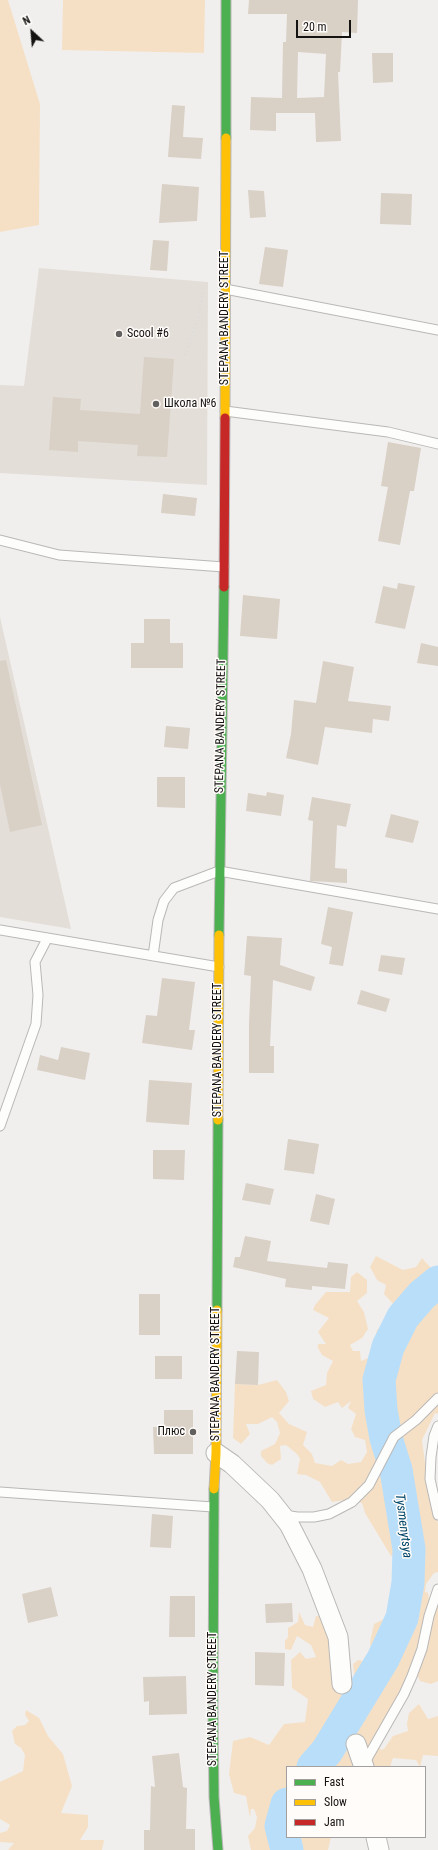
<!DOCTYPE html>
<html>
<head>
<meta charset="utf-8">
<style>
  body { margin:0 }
  #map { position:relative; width:438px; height:1850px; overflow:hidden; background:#f1efed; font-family:"Roboto Condensed",sans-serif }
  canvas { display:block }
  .legend { position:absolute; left:286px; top:1766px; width:140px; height:72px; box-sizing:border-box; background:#fffcf9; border:1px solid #a19f9d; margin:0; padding:5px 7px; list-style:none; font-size:12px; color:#141312 }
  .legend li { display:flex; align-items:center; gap:8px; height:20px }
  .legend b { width:20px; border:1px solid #a19f9d }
  .north { position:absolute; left:12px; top:12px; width:40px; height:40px; -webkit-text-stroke:3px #fffcf9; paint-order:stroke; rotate:334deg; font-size:11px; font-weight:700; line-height:16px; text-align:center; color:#141312 }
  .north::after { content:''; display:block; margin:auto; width:14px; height:18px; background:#141312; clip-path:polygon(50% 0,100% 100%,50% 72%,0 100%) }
  .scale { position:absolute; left:296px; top:20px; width:55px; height:18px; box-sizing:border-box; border:2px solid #141312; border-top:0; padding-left:5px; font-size:12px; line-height:14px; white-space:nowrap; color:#141312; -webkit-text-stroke:3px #fffcf9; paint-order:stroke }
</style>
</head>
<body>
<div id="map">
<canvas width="438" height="1850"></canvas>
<ul class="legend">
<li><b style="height:5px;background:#4caf50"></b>Fast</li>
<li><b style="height:5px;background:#ffc107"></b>Slow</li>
<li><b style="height:5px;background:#c62828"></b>Jam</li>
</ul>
<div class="north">N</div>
<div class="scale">20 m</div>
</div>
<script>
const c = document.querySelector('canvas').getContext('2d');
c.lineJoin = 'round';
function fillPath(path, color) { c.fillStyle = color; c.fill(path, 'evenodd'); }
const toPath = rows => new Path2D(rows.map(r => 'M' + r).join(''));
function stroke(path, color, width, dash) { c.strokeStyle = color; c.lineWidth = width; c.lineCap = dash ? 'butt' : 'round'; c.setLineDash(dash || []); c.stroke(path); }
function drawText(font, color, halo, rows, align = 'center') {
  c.font = font + ' "Roboto Condensed",sans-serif'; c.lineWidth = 3; c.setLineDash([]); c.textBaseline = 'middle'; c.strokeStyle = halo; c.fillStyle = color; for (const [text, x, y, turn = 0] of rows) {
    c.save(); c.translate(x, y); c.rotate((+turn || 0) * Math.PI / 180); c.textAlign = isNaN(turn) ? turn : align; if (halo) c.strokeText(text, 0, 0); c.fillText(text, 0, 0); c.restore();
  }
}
fillPath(toPath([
  [39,268,208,282,207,485,0,473,0,385,24,386],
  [0,617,49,832,71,929,0,917]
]), '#e3ded8');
fillPath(toPath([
  [0,0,8,0,40,104,39,225,0,232],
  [63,0,205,0,204,53,62,50],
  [376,1256,403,1270,416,1267,422,1258,438,1276,438,1414,435,1413,422,1440,427,1478,438,1524,438,1572,434,1573,426,1584,425,1592,428,1593,429,1599,428,1609,438,1606,438,1681,431,1684,420,1681,413,1666,376,1741,381,1750,384,1749,393,1736,408,1731,407,1723,409,1713,419,1704,428,1719,438,1716,438,1756,423,1755,420,1767,416,1760,393,1758,390,1767,287,1767,287,1837,331,1837,328,1850,251,1850,248,1836,255,1828,257,1817,254,1809,251,1809,250,1818,246,1796,234,1793,229,1774,233,1741,250,1737,269,1745,284,1724,305,1722,308,1699,292,1688,291,1660,300,1652,306,1659,316,1657,311,1645,297,1636,291,1650,285,1649,285,1641,288,1637,288,1628,298,1622,299,1612,305,1625,313,1627,316,1616,322,1616,330,1638,343,1701,350,1696,348,1687,355,1683,353,1664,358,1660,364,1661,370,1656,372,1668,376,1661,377,1654,371,1649,370,1642,374,1624,398,1612,397,1598,401,1591,393,1579,403,1574,400,1563,403,1553,391,1556,365,1513,362,1503,346,1500,332,1502,320,1482,306,1475,297,1474,300,1459,297,1454,286,1445,280,1446,281,1459,272,1465,267,1463,261,1456,261,1451,275,1444,280,1433,277,1422,272,1417,258,1424,246,1424,250,1434,241,1444,233,1438,235,1384,258,1385,277,1380,286,1392,289,1401,279,1413,289,1424,307,1432,303,1445,312,1454,315,1463,332,1466,341,1460,348,1464,361,1462,367,1452,365,1440,355,1437,351,1429,356,1414,348,1408,351,1401,342,1408,338,1402,325,1407,313,1399,311,1391,326,1385,327,1373,333,1361,322,1355,318,1348,318,1344,326,1344,318,1332,329,1318,313,1310,315,1305,326,1292,350,1292,351,1277,357,1272,367,1280,367,1293,357,1301,364,1312,368,1329,362,1338,350,1345,353,1351,360,1351,361,1361,378,1354,374,1344,377,1330,397,1313,395,1306,384,1294,386,1285,377,1280,370,1267],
  [412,1317,395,1353,384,1345,398,1326],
  [26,1710,39,1718,48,1736,63,1754,72,1786,61,1813,88,1815,88,1827,80,1840,104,1840,102,1850,8,1850,14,1843,0,1842,0,1833,7,1831,10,1825,0,1819,0,1782,23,1771,25,1755,21,1748,15,1744,12,1731,17,1726,25,1725,29,1721,25,1715]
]), '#f5e0c6');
stroke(toPath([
  [313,1767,327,1751,383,1659,402,1618,408,1583,409,1549,396,1470,386,1438,381,1410,379,1380,388,1347,403,1317,422,1295,438,1282],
  [287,1850,281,1826,287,1804]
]), '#b8defa', 33);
fillPath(toPath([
  [249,0,358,0,357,33,342,32,340,72,338,72,341,141,316,142,315,113,276,113,276,131,250,130,251,97,282,98,283,42,286,42,287,14,248,14],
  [298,52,326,54,324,97,297,98],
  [372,53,393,53,393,82,373,83],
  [172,105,185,106,183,137,203,138,201,159,168,157],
  [162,184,199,187,197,221,159,223],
  [248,190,264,191,266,217,250,218],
  [381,193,412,194,411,225,380,224],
  [153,240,169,241,167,271,150,270],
  [265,247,288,250,283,287,259,284],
  [144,357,174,359,167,457,137,456,138,445,78,441,78,452,49,450,53,397,81,399,80,410,140,414],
  [388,442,421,448,414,491,410,491,400,545,378,541,388,487,381,486],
  [163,494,197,498,195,516,161,513],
  [398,583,415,586,405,629,375,623,383,586,397,589],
  [243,595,280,599,277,639,240,636],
  [144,619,170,619,170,643,183,643,183,668,131,668,131,643,144,643],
  [421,643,438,647,438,666,417,663],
  [6,660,42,825,10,832,0,784,0,661],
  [323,661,354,667,348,701,391,706,389,721,373,719,372,733,325,727,318,765,286,758,291,734,294,700,316,703],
  [166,726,190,728,188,749,164,747],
  [157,777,185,777,185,808,157,807],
  [267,792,284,795,281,816,246,811,248,793,266,796],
  [312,797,351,804,346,827,337,825,335,868,347,869,347,883,310,881,313,821,308,820],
  [391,814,419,821,413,843,385,837],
  [328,907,353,912,343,966,329,964,332,947,321,944],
  [247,936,282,938,280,965,315,977,311,991,273,980,270,1046,274,1046,274,1073,249,1073,249,1023,251,976,244,975],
  [381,955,405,958,402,975,378,971],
  [162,978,195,982,189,1030,195,1030,192,1050,142,1043,146,1015,157,1016],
  [361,990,390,999,386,1012,357,1004],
  [61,1047,90,1053,85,1080,37,1070,40,1055,58,1060],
  [149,1080,192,1083,189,1125,146,1122],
  [288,1139,319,1144,314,1174,284,1170],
  [153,1150,185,1150,184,1180,153,1179],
  [246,1183,274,1189,270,1205,242,1200],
  [316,1194,335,1199,329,1225,310,1221],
  [245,1236,271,1241,267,1261,327,1268,328,1262,348,1264,345,1289,312,1286,312,1290,285,1287,286,1279,233,1267,235,1257,240,1257],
  [139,1294,160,1294,160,1335,139,1335],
  [237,1351,259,1352,258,1385,235,1384],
  [155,1356,182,1356,182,1379,155,1379],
  [164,1410,193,1410,193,1454,154,1454,153,1427,164,1427],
  [152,1514,173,1516,171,1548,150,1547],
  [51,1587,58,1616,28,1623,22,1594],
  [170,1596,195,1596,195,1637,169,1637],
  [292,1603,293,1622,266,1623,265,1604],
  [255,1652,285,1653,284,1686,255,1685],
  [186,1676,187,1714,149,1715,149,1701,144,1702,143,1677],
  [179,1753,183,1787,187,1788,186,1829,195,1829,195,1850,144,1850,144,1830,150,1830,151,1786,155,1787,152,1756]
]), '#d9d0c6');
const lane = toPath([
  [225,289,438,330],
  [225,411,388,432,438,444],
  [0,540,59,555,224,567],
  [0,930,219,967],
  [153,956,158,920,164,901,174,888,219,871,438,909],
  [0,1126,36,1024,38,995,35,962,47,939],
  [438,1426,434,1436,431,1457,430,1479,438,1515],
  [0,1492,213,1507],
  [284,1515,297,1517,314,1517,329,1514,352,1502,369,1485,394,1437,416,1420,438,1398],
  [364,1764,404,1694,412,1676,422,1649,429,1616,438,1589]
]);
const street = toPath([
  [216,1453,232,1464,270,1500,289,1524,312,1569,338,1637,342,1684],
  [356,1744,364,1767],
  [376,1837,379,1850]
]);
const fast = toPath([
  [226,138,226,0],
  [219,935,224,587],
  [217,1310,218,1120],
  [214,1489,213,1711,214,1797,218,1850]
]);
const slow = toPath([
  [225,418,226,138],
  [218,1120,219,935],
  [214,1489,216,1453,217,1310]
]);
const jam = toPath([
  [224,587,225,418]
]);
stroke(lane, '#b9b8b7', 11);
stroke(street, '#b9b8b7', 21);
stroke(fast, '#b9b8b7', 11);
stroke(slow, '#b9b8b7', 11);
stroke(jam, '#b9b8b7', 11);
stroke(toPath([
  [185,355,199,316,203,288]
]), '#dcdbdb', 2.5, [1, 3]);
stroke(lane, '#fdfdfc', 9);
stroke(street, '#fdfdfc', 19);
stroke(fast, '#4caf50', 9);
stroke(slow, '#ffc107', 9);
stroke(jam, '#c62828', 9);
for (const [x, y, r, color] of [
  [119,334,4,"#61605f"],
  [156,404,4,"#61605f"],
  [193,1432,4,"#61605f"]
]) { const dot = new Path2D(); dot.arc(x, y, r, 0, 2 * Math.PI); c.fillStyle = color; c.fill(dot); stroke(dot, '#fffcf9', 1.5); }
drawText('12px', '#141312', '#fffcf9', [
  ["STEPANA BANDERY STREET",225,318,-90],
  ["STEPANA BANDERY STREET",221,726,-89],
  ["STEPANA BANDERY STREET",218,1050,-90],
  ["STEPANA BANDERY STREET",216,1374,-90],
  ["STEPANA BANDERY STREET",213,1699,-90]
]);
drawText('12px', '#141312', '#fffcf9', [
  ["Scool #6",127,334],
  ["Школа №6",164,404],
  ["Плюс",185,1432,"right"]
], 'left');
drawText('italic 13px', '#00466a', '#fffcf9', [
  ["Tysmenytsya",403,1526,83]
]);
</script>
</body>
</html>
